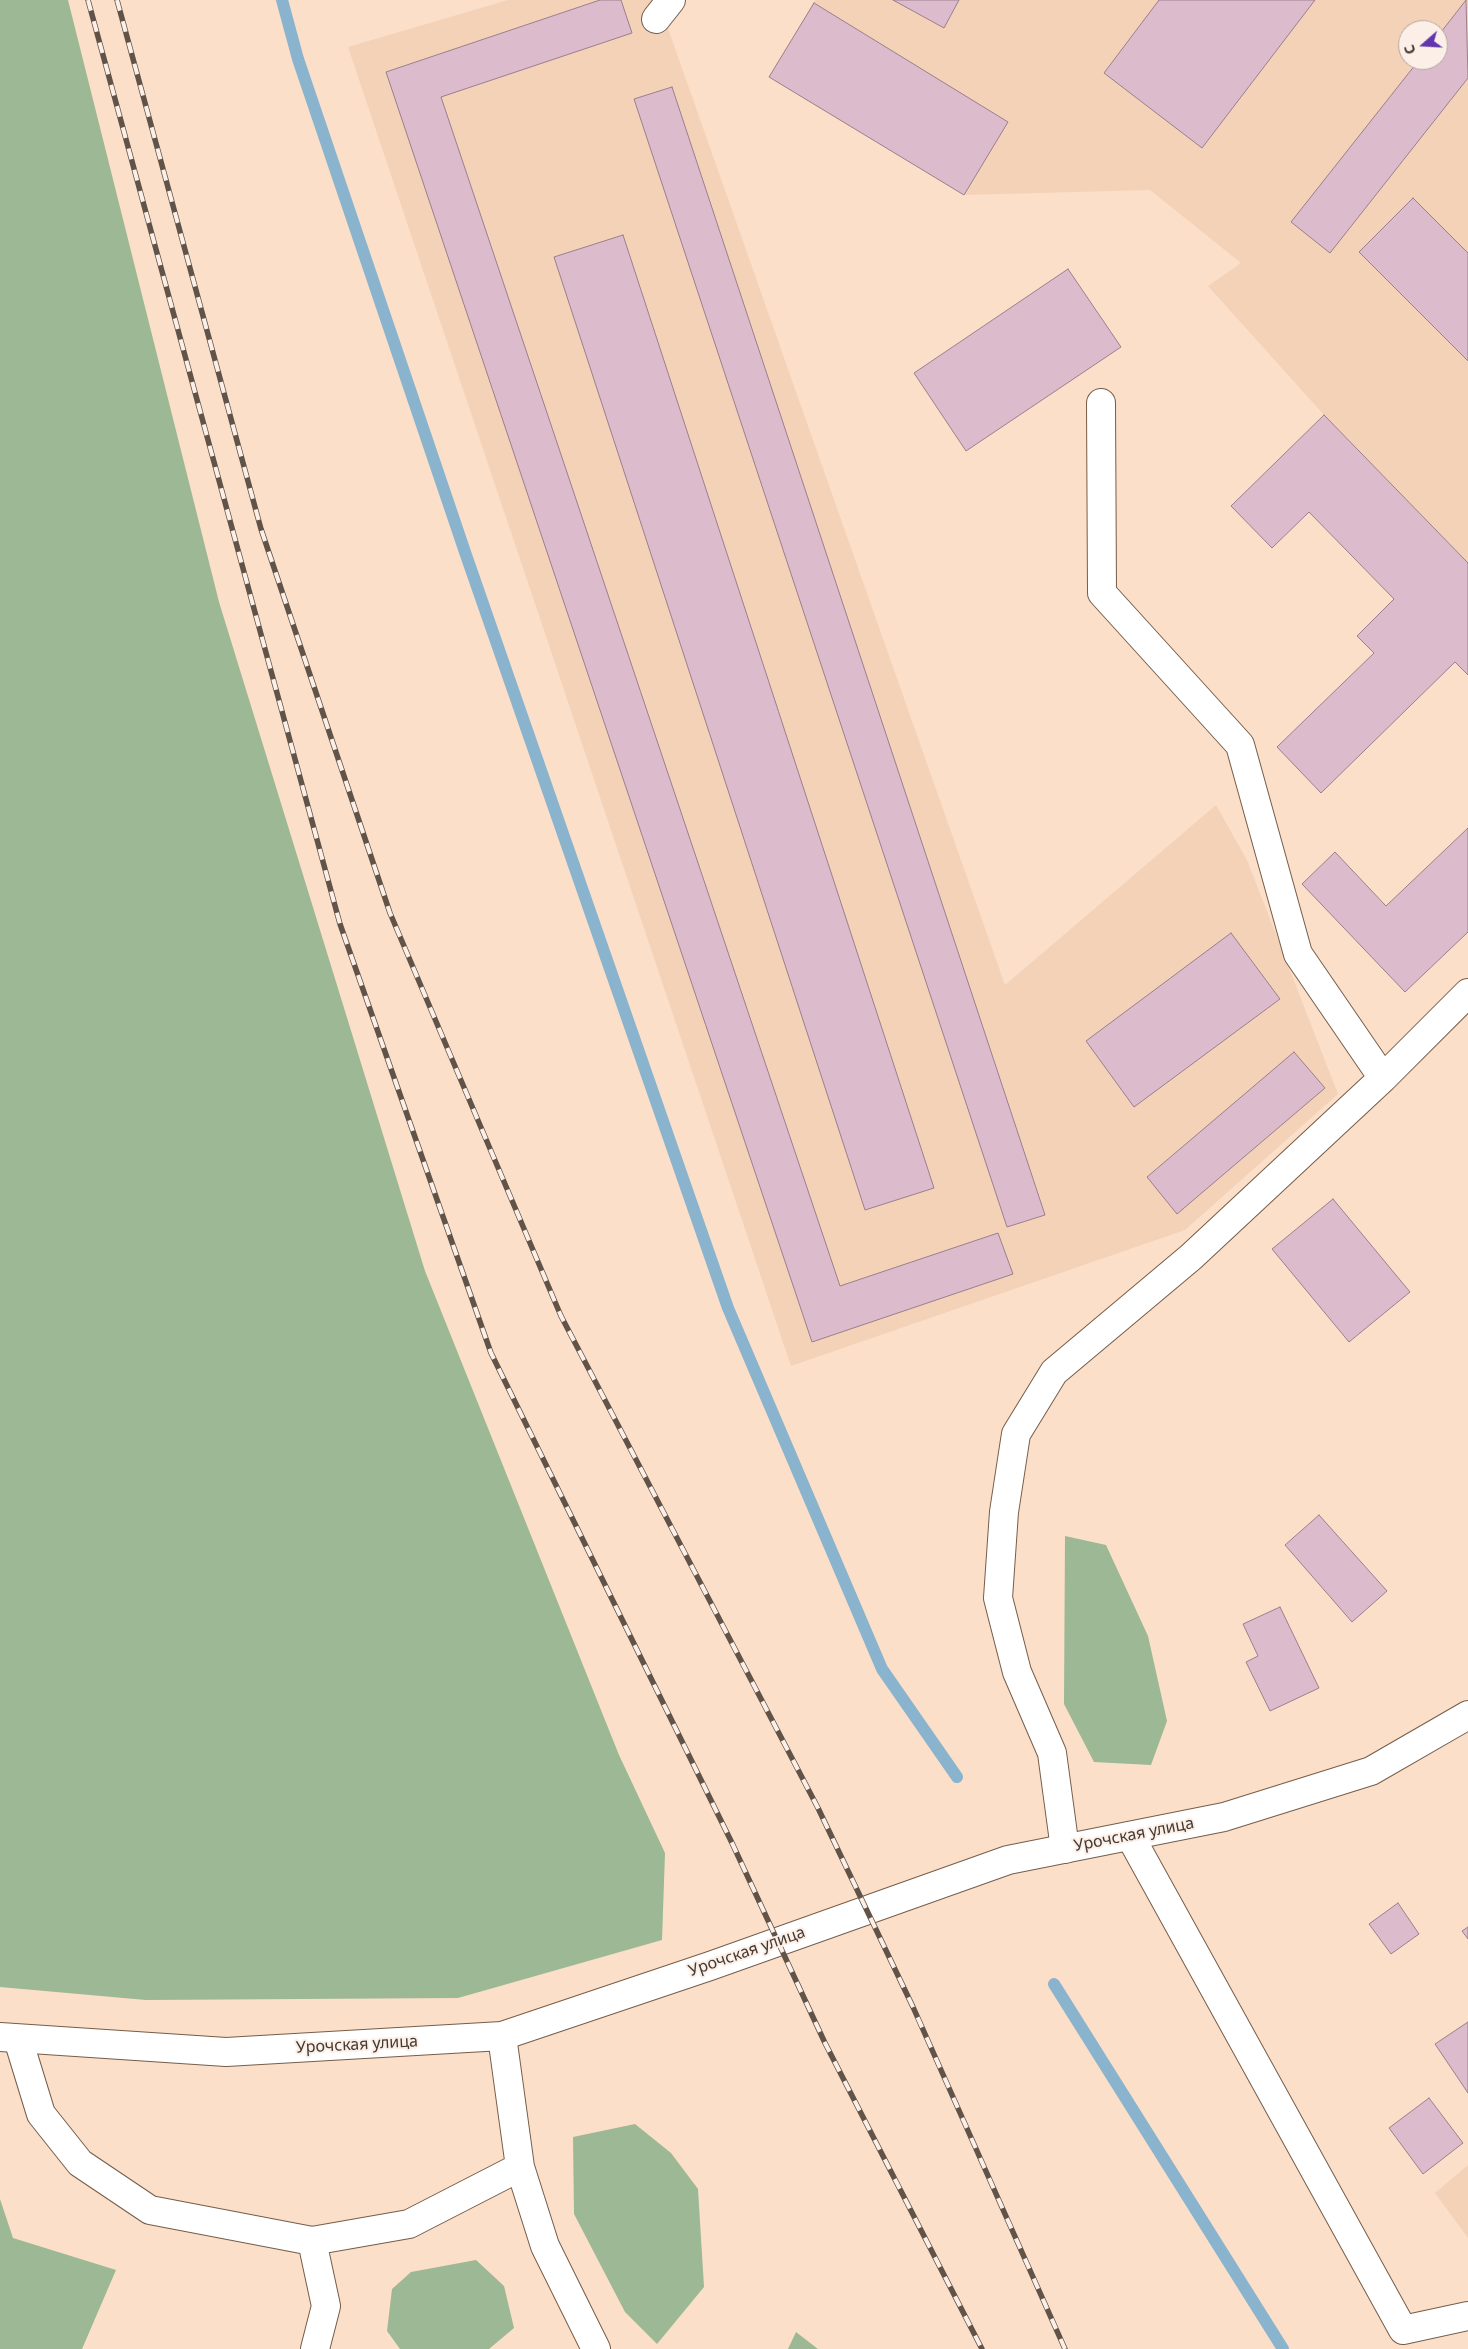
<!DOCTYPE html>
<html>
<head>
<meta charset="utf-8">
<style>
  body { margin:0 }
  #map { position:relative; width:1468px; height:2349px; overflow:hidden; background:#fbdfc9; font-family:"Noto Sans",sans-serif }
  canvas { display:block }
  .north { position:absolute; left:1398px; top:20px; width:50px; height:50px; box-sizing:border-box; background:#fbefe7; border:1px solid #b2a69e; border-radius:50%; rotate:251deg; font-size:14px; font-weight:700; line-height:20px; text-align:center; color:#443930 }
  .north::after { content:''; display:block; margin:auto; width:18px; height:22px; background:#6336ad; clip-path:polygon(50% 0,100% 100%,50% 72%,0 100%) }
</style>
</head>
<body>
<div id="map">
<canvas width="1468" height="2349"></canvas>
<div class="north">С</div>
</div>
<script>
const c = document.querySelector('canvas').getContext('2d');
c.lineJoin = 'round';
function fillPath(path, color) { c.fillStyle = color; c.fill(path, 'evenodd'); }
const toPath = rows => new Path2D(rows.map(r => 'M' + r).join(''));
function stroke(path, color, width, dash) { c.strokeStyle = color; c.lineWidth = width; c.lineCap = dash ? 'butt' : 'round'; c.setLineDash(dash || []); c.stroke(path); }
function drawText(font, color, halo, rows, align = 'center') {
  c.font = font + ' "Noto Sans",sans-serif'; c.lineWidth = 4; c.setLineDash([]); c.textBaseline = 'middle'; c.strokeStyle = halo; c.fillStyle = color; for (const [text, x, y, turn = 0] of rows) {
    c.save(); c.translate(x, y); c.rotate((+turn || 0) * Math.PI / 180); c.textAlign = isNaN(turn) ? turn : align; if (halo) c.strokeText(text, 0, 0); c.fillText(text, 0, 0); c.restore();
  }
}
fillPath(toPath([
  [508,0,658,0,1005,985,1216,805,1247,860,1338,1094,1185,1230,791,1366,348,47],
  [815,0,1468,0,1468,563,1324,415,1208,286,1241,263,1150,190,964,195,769,77],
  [1408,30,1438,30,1438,60,1408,60],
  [1468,2165,1468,2238,1435,2193]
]), '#f4d2b8');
fillPath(toPath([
  [0,0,68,0,219,602,425,1271,619,1755,665,1853,662,1940,458,1998,146,2000,0,1987],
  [1065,1536,1106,1545,1148,1636,1167,1721,1151,1765,1094,1762,1064,1704],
  [635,2124,671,2153,698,2189,704,2287,657,2344,625,2312,574,2214,573,2137],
  [0,2199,13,2238,116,2270,82,2349,0,2349],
  [476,2260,504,2286,514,2328,489,2349,400,2349,387,2331,392,2289,411,2272],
  [796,2332,818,2349,788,2349]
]), '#9cb895');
stroke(toPath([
  [282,0,298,59,466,555,728,1308,882,1669,957,1777],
  [1054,1984,1283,2349]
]), '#8ab4cd', 12);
const building = toPath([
  [600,0,621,0,632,33,441,97,840,1286,998,1233,1013,1274,812,1342,386,72,600,0],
  [893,0,959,0,944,28,893,0],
  [1159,0,1315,0,1202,148,1104,73,1159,0],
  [1466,0,1468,78,1330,253,1291,222,1419,60,1438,60,1438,36,1466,0],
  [814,3,1008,122,964,195,769,77,814,3],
  [672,87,1045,1215,1007,1227,634,99,672,87],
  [1413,198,1468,253,1468,361,1359,252,1413,198],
  [623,235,934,1188,865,1210,554,257,623,235],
  [1068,269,1121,347,966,451,914,373,1068,269],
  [1324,415,1468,563,1468,675,1455,662,1321,793,1277,747,1374,653,1357,636,1394,599,1309,512,1272,548,1231,506,1324,415],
  [1468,828,1468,932,1405,992,1302,884,1335,852,1386,906,1468,828],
  [1231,933,1280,999,1134,1107,1086,1041,1231,933],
  [1294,1052,1325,1088,1177,1214,1147,1177,1294,1052],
  [1333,1199,1410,1292,1349,1342,1272,1249,1333,1199],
  [1319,1515,1387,1591,1352,1622,1285,1545,1319,1515],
  [1280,1607,1319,1688,1270,1711,1246,1662,1258,1656,1243,1624,1280,1607],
  [1398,1903,1419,1934,1391,1954,1369,1924,1398,1903],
  [1468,1927,1468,1939,1462,1931,1468,1927],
  [1468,2022,1468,2093,1435,2044,1468,2022],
  [1429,2098,1463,2143,1423,2174,1389,2128,1429,2098]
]);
fillPath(building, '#dcbccc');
stroke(building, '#9c7e8d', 1);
const minor = toPath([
  [656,19,671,0],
  [1101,403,1102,593,1240,745,1298,954,1383,1078],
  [1130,1836,1403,2330,1468,2316],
  [1065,1849,1052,1753,1017,1672,998,1598,1004,1512,1016,1434,1054,1372,1191,1257,1383,1078,1468,993],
  [502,2036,520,2167,545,2246,596,2349],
  [18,2039,41,2114,80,2163,150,2210,312,2241,409,2224,520,2167],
  [312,2241,326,2306,315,2349]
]);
const major = toPath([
  [0,2037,226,2052,502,2036,710,1966,1008,1860,1224,1817,1371,1771,1468,1715]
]);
stroke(minor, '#755d4a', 30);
stroke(major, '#755d4a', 30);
stroke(minor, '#fff', 28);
stroke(major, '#fff', 28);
const rail = toPath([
  [88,0,340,924,491,1353,732,1843,825,2043,982,2349],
  [117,0,261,529,390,913,561,1316,818,1808,913,2007,1065,2349]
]);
stroke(rail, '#615348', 5.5);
stroke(rail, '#fbefe7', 4, [11]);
drawText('16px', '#443930', '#fbefe7', [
  ["Урочская улица",1134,1835,-11],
  ["Урочская улица",747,1952,-19],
  ["Урочская улица",357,2045,-3]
]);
</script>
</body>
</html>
